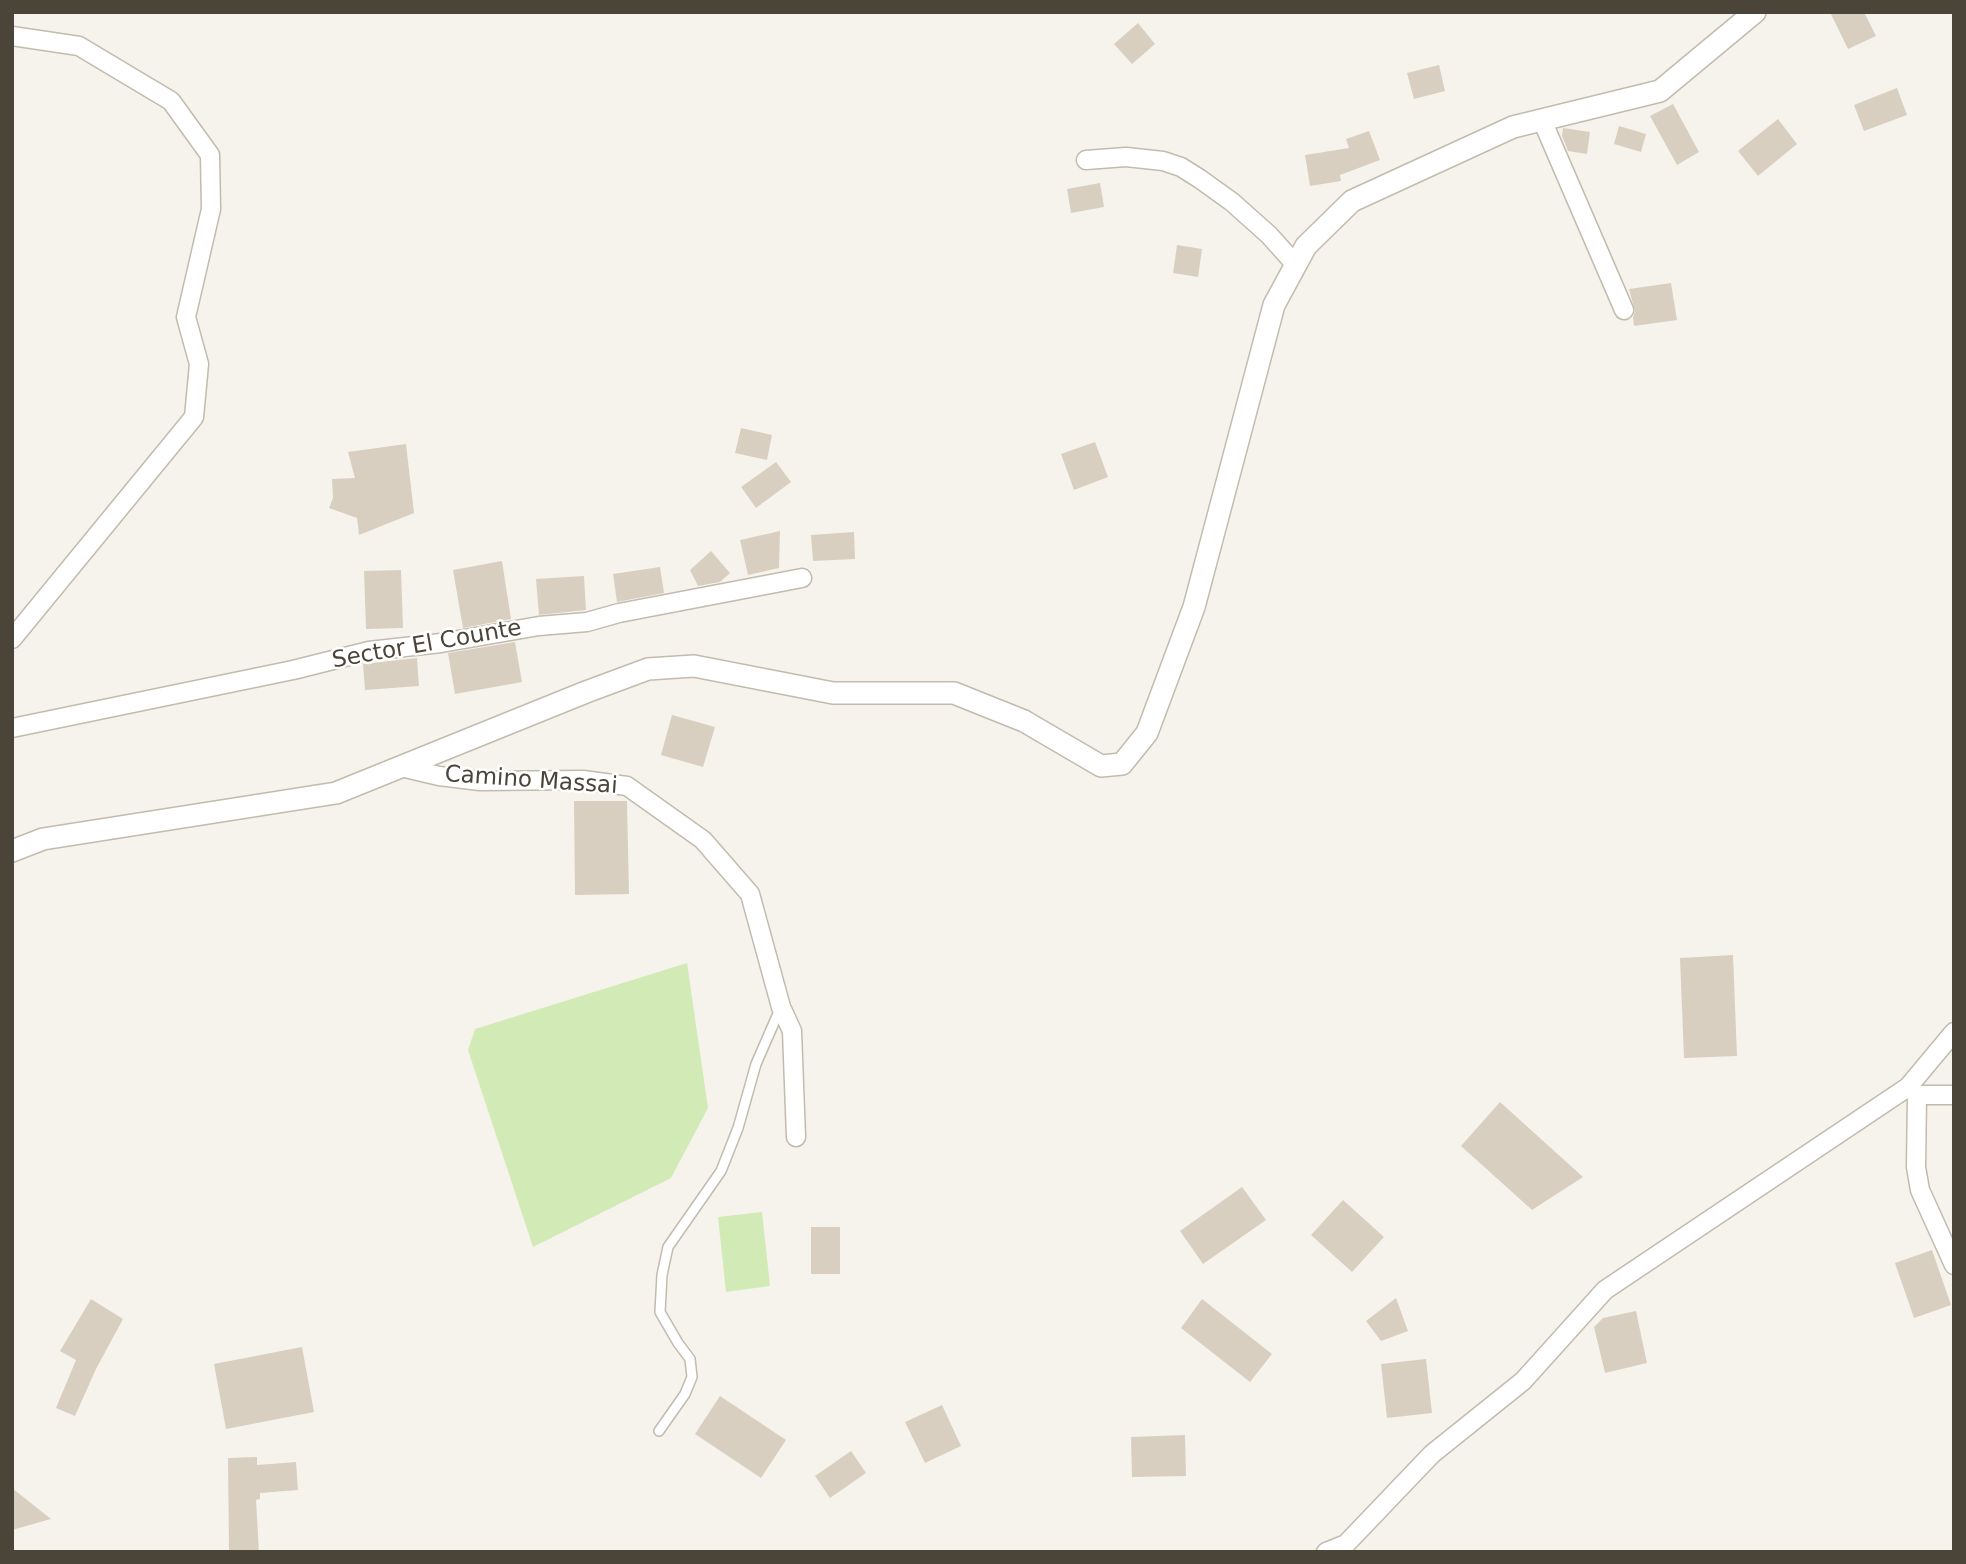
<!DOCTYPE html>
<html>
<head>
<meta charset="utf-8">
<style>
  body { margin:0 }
  #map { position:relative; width:1966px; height:1564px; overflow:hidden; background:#f6f3ec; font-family:"DejaVu Sans",sans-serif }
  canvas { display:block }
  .frame { position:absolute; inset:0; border:14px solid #4b4439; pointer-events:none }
</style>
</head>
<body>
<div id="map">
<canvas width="1966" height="1564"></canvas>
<div class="frame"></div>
</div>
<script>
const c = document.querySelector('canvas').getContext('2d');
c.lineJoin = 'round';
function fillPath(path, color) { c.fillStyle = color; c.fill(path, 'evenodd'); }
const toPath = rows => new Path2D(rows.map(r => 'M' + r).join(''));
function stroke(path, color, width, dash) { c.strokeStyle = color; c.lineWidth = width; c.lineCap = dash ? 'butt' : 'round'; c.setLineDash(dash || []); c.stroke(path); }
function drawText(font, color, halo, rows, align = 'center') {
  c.font = font + ' "DejaVu Sans",sans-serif'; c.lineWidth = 5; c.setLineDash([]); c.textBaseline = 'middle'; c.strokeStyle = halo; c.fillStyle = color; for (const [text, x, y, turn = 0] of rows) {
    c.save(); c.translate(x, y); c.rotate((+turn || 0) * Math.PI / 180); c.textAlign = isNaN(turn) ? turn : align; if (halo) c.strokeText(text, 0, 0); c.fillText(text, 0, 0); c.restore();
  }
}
fillPath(toPath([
  [687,963,708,1108,671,1178,533,1247,468,1050,475,1029],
  [762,1212,770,1286,726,1292,718,1217]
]), '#d2eab5');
fillPath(toPath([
  [1830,12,1864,12,1876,36,1848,49],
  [1138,23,1155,44,1132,64,1114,44],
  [1439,65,1445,91,1414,99,1407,73],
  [1897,88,1907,115,1864,131,1854,105],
  [1673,104,1699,152,1677,165,1650,116],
  [1778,119,1797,144,1758,176,1738,151],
  [1619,126,1646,134,1641,152,1614,144],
  [1563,128,1590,132,1587,154,1568,151,1562,136],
  [1369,131,1380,160,1340,175,1341,181,1310,186,1305,155,1349,148,1346,139],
  [1100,183,1104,207,1071,213,1067,189],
  [1177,245,1202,249,1198,277,1173,273],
  [1671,283,1677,320,1634,326,1633,317,1635,311,1629,289],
  [741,428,772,435,767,460,735,453],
  [1095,442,1108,477,1074,490,1061,454],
  [406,444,414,513,359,535,357,518,329,508,333,498,332,479,355,478,348,452],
  [776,462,791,482,756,508,741,487],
  [780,531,779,568,748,575,740,540],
  [854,532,855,559,813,561,811,535],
  [711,551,730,573,720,582,698,586,690,570],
  [502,561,511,619,463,628,453,570],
  [660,567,664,593,617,602,613,574],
  [401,570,403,628,366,629,364,571],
  [584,576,586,610,539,615,536,579],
  [515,642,522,682,455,694,448,653],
  [417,658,419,686,365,690,363,664],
  [672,715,715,727,703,767,661,755],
  [574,801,627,801,629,894,575,895],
  [1733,955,1737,1056,1684,1058,1680,958],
  [1500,1102,1583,1177,1532,1210,1461,1146],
  [1242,1187,1266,1220,1203,1264,1180,1231],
  [1343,1200,1384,1237,1352,1272,1311,1235],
  [811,1227,840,1227,840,1274,811,1274],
  [1932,1250,1951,1305,1914,1318,1895,1263],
  [1396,1298,1408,1331,1381,1341,1366,1321],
  [91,1299,123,1319,96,1369,75,1416,56,1408,76,1360,60,1351],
  [1202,1299,1272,1354,1250,1382,1181,1328],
  [1636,1311,1647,1363,1605,1373,1594,1327,1603,1318],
  [302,1347,314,1412,226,1429,214,1364],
  [1426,1359,1432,1413,1387,1418,1381,1364],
  [720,1396,786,1440,761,1478,695,1434],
  [942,1405,961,1446,925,1463,905,1422],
  [1185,1435,1186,1476,1132,1477,1131,1437],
  [851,1451,866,1473,830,1498,815,1476],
  [257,1457,257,1465,296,1462,298,1490,260,1493,260,1499,256,1500,259,1552,229,1552,228,1458],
  [12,1488,51,1519,12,1530]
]), '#d8cfc1');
const service = toPath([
  [659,1431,685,1394,692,1377,690,1359,678,1343,660,1312,662,1275,668,1247,721,1171,738,1128,756,1064,780,1009]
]);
const minor = toPath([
  [12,36,79,46,171,101,210,155,211,209,186,317,199,364,194,417,12,639],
  [1542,120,1624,310],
  [1086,160,1126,157,1163,161,1181,167,1200,179,1232,202,1269,235,1295,264],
  [12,728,293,670,369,651,441,643,539,626,587,622,619,613,802,578],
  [401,767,439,776,480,781,583,780,627,786,703,840,750,894,781,1007,792,1031,796,1137],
  [1908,1087,1917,1095,1954,1095],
  [1917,1095,1916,1167,1920,1190,1954,1265],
  [1326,1552,1346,1544,1432,1454,1523,1381,1605,1290,1908,1087,1954,1032]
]);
const tertiary = toPath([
  [12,851,43,839,336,793,586,692,648,669,694,666,833,693,954,693,1024,721,1101,766,1122,764,1147,733,1194,607,1274,305,1306,246,1352,201,1513,127,1660,91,1755,12]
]);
stroke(service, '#c2bbae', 12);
stroke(minor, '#c2bbae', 21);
stroke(tertiary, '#c2bbae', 24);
stroke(service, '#fff', 9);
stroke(minor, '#fff', 18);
stroke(tertiary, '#fff', 21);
drawText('23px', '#4b4439', '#fff', [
  ["Sector El Counte",427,645,-10],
  ["Camino Massai",531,781,4]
]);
</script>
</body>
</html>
